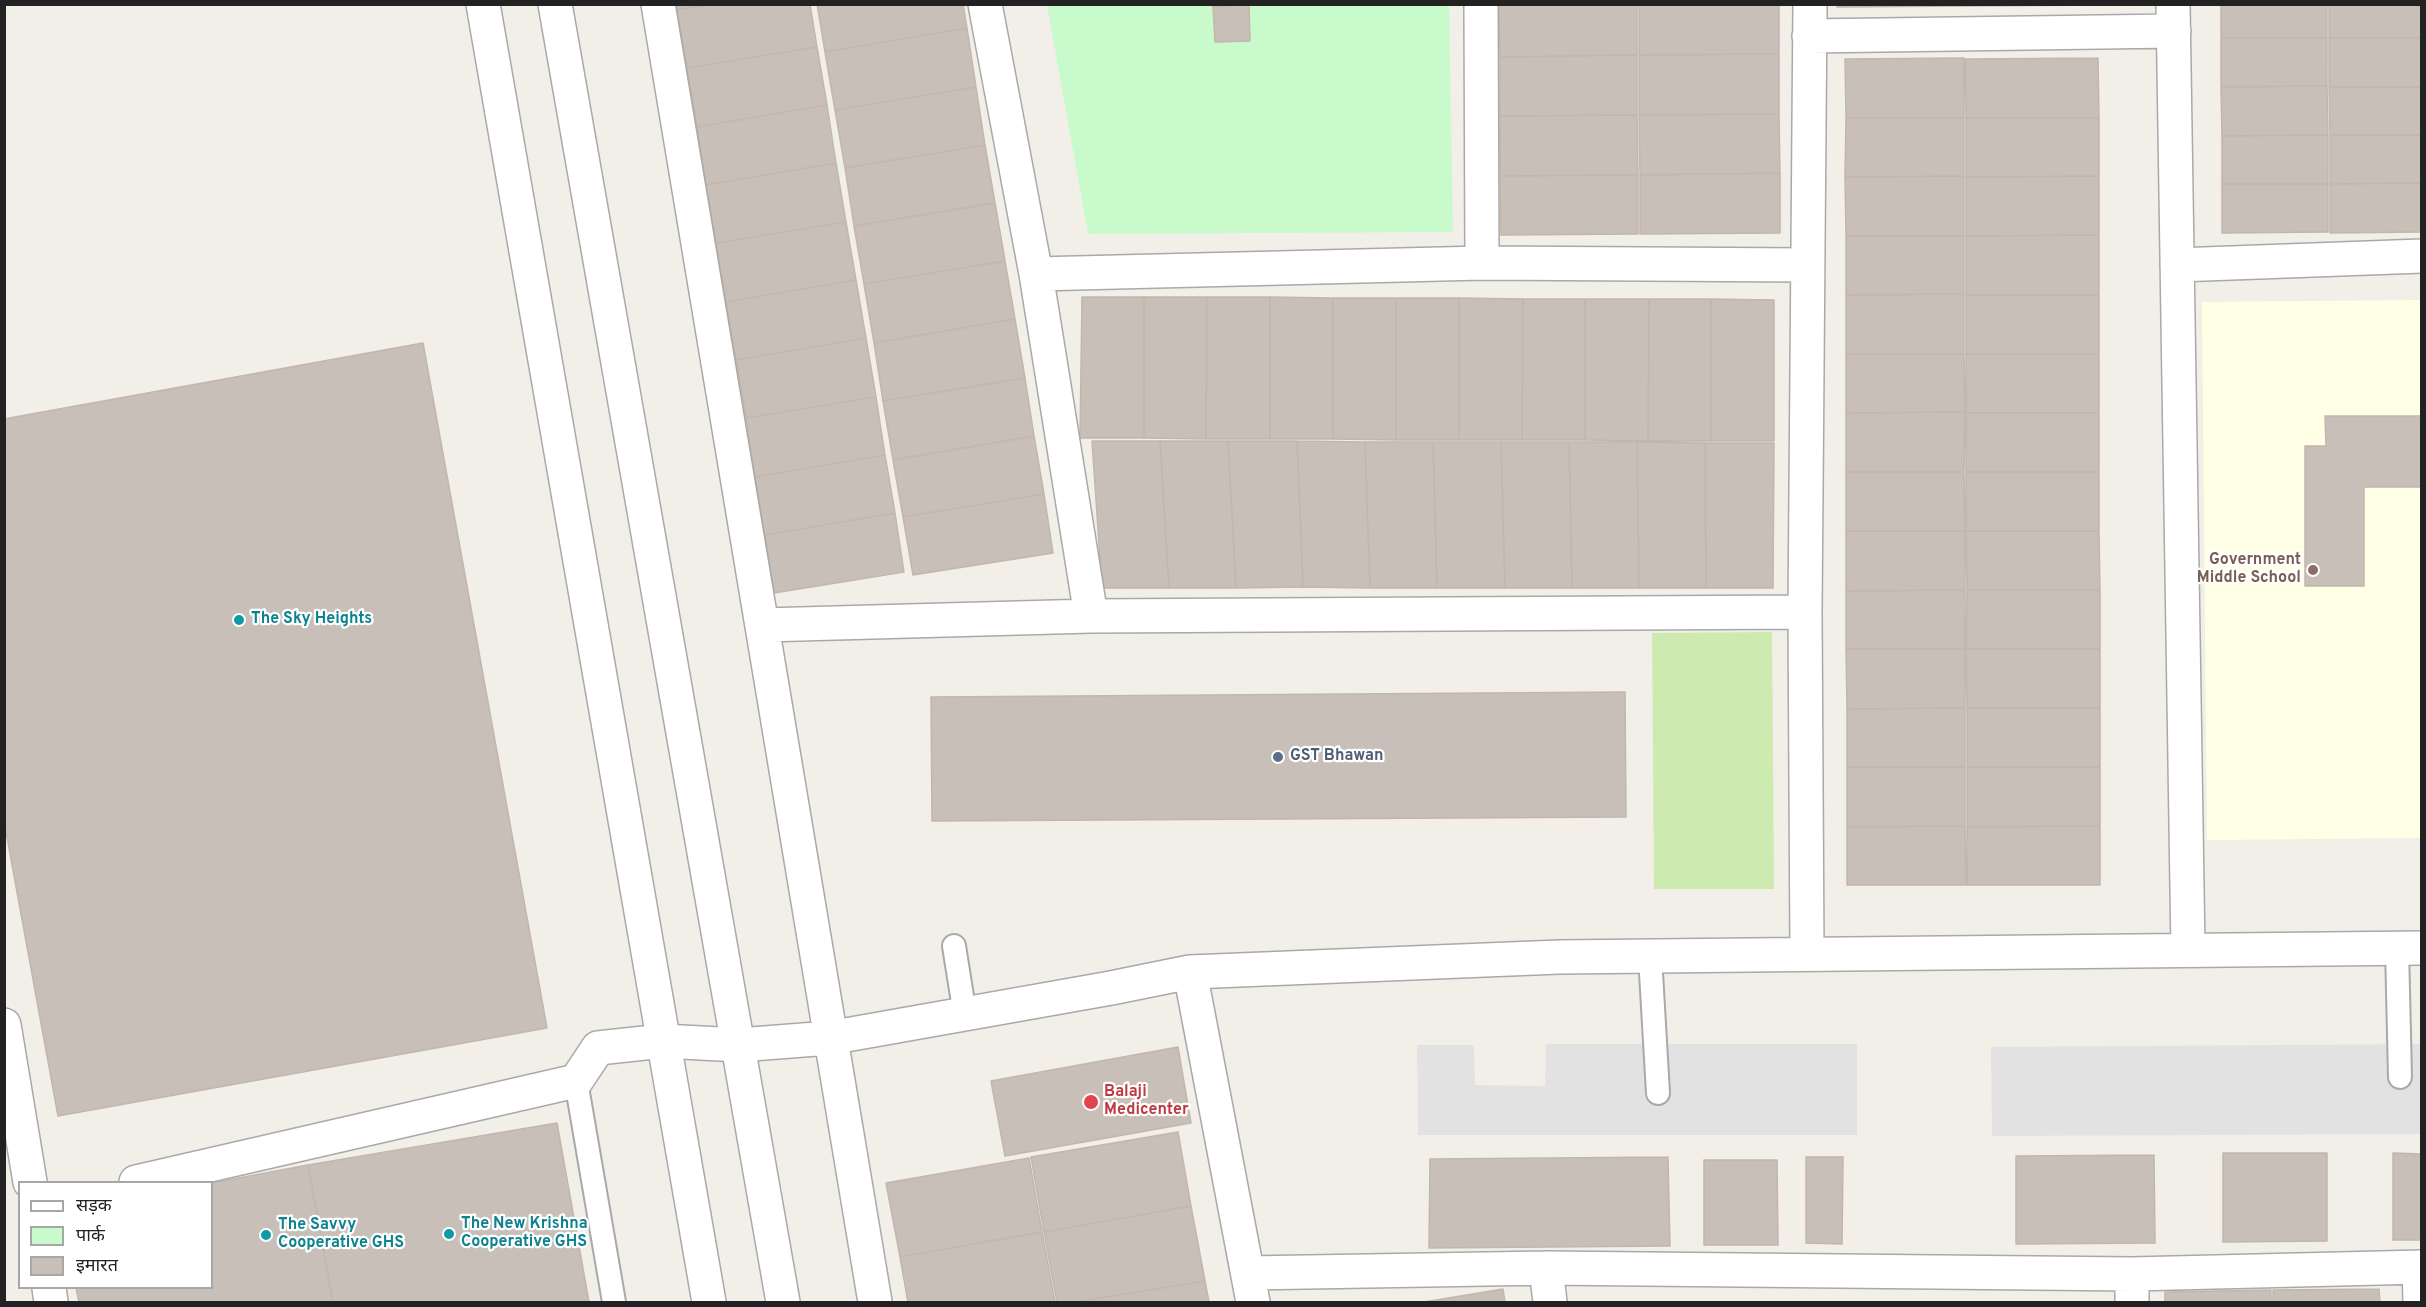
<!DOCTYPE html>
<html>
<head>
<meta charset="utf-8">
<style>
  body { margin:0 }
  #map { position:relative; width:2426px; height:1307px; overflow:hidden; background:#f2efe9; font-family:Overpass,"Noto Sans Devanagari",sans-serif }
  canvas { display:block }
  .frame { position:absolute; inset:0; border:6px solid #222; pointer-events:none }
  .legend { position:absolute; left:18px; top:1181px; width:195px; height:108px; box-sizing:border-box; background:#fff; border:2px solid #a7a7a7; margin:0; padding:8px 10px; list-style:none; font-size:18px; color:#222 }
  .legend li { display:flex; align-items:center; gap:12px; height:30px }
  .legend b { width:30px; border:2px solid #a7a7a7 }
</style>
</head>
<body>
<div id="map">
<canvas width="2426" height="1307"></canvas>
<div class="frame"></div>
<ul class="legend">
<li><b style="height:8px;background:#fff"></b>सड़क</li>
<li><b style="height:16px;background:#c8facc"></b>पार्क</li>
<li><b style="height:16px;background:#c7bfb8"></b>इमारत</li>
</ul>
</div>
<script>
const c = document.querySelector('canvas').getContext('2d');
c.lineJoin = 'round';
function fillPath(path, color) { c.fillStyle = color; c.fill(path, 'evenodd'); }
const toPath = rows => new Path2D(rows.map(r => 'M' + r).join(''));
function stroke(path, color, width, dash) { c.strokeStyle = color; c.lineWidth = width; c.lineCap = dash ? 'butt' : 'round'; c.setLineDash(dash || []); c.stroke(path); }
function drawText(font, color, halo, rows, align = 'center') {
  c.font = font + ' Overpass,sans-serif'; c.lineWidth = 4.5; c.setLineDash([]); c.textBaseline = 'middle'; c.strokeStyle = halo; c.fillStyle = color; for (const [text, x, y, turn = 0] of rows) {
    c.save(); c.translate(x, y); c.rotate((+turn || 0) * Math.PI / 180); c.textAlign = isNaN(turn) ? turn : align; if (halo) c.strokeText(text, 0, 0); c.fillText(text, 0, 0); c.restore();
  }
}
fillPath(toPath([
  [2421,300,2421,838,2207,840,2202,302]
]), '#ffffe5');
fillPath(toPath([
  [1772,632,1774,889,1654,889,1652,633]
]), '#cdebb0');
fillPath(toPath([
  [1047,5,1449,5,1453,232,1088,234]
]), '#c8facc');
fillPath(toPath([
  [1546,1044,1857,1044,1857,1135,1418,1135,1417,1045,1474,1045,1475,1085,1545,1086],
  [2421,1044,2421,1134,1992,1136,1991,1047]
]), '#e2e2e2');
const building = toPath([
  [676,4,710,4,677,10,676,4],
  [710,4,810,4,817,47,687,68,677,10,710,4],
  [817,4,963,4,967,28,825,52,817,4],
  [1499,4,1637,4,1637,55,1500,57,1499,4],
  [1639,4,1779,4,1779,54,1639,55,1639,4],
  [1837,4,1965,4,1965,6,1837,7,1837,4],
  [1966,4,2108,4,2108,5,1966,6,1966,4],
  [2221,4,2327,4,2327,38,2221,38,2221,4],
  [2329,4,2422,4,2422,38,2329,38,2329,4],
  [1249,5,1250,41,1215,42,1213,6,1249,5],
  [967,28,976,87,835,110,825,52,967,28],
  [2221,38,2327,38,2327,86,2221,87,2221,38],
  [2329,38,2422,38,2422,87,2329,87,2329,38],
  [817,47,827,105,697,127,687,68,817,47],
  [1779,54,1779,114,1639,115,1639,55,1779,54],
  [1637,55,1637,115,1500,116,1500,57,1637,55],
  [1964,58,1964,118,1846,118,1845,59,1964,58],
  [2098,58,2099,118,1966,118,1965,59,2098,58],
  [2327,86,2328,135,2222,136,2221,87,2327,86],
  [976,87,985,145,845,168,835,110,976,87],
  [2329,87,2422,87,2422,135,2330,135,2329,87],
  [827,105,836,163,706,185,697,127,827,105],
  [1779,114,1780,173,1640,175,1639,115,1779,114],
  [1637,115,1638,175,1500,176,1500,116,1637,115],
  [1846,118,1964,118,1964,176,1845,177,1846,118],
  [1966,118,2099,118,2099,176,1966,177,1966,118],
  [2328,135,2328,184,2222,184,2222,136,2328,135],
  [2330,135,2422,135,2422,183,2330,184,2330,135],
  [985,145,995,203,854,226,845,168,985,145],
  [836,163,846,222,716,243,706,185,836,163],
  [1780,173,1780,233,1640,234,1640,175,1780,173],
  [1638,175,1638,234,1501,235,1500,176,1638,175],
  [1964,176,1964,236,1846,236,1845,177,1964,176],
  [2099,176,2099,235,1966,236,1966,177,2099,176],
  [2422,183,2422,232,2330,233,2330,184,2422,183],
  [2222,184,2328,184,2328,232,2222,233,2222,184],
  [995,203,1005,261,864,284,854,226,995,203],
  [846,222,856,280,726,302,716,243,846,222],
  [2099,235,2099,295,1966,295,1966,236,2099,235],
  [1846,236,1964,236,1964,294,1846,295,1846,236],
  [1005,261,1015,319,874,343,864,284,1005,261],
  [856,280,866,338,736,360,726,302,856,280],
  [1964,294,1964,354,1846,354,1846,295,1964,294],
  [1966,295,2099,295,2099,354,1966,354,1966,295],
  [1082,297,1144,297,1144,438,1080,438,1082,297],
  [1144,297,1207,297,1206,439,1144,438,1144,297],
  [1207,297,1270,297,1270,439,1206,439,1207,297],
  [1270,297,1333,298,1333,439,1270,439,1270,297],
  [1333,298,1396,298,1396,440,1333,439,1333,298],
  [1396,298,1459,298,1459,440,1396,440,1396,298],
  [1459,298,1523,299,1522,440,1459,440,1459,298],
  [1523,299,1585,299,1585,440,1522,440,1523,299],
  [1585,299,1649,299,1648,441,1585,440,1585,299],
  [1649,299,1711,299,1711,441,1648,441,1649,299],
  [1711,299,1774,300,1774,441,1711,441,1711,299],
  [1015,319,1025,378,883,401,874,343,1015,319],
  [866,338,876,397,746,418,736,360,866,338],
  [423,343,547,1028,58,1116,4,821,4,419,423,343],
  [1846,354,1964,354,1965,412,1846,413,1846,354],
  [1966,354,2099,354,2099,413,1966,413,1966,354],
  [1025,378,1034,436,893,460,883,401,1025,378],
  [876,397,885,455,755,477,746,418,876,397],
  [1965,412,1964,472,1846,472,1846,413,1965,412],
  [1966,413,2099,413,2099,472,1966,472,1966,413],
  [2325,416,2422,416,2422,487,2364,487,2364,586,2305,586,2305,446,2326,446,2325,416],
  [1034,436,1044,494,903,517,893,460,1034,436],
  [1092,441,1160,441,1169,588,1102,588,1092,441],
  [1160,441,1228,441,1236,588,1169,588,1160,441],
  [1228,441,1297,441,1303,587,1236,588,1228,441],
  [1297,441,1365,442,1370,588,1303,587,1297,441],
  [1365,442,1433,442,1437,588,1370,588,1365,442],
  [1433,442,1501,442,1505,588,1437,588,1433,442],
  [1501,442,1569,442,1572,588,1505,588,1501,442],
  [1569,442,1637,442,1639,588,1572,588,1569,442],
  [1637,442,1705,443,1706,588,1639,588,1637,442],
  [1705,443,1774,443,1773,588,1706,588,1705,443],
  [885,455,895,513,765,535,755,477,885,455],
  [1846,472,1964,472,1965,531,1846,531,1846,472],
  [1966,472,2099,472,2099,531,1966,531,1966,472],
  [1044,494,1053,553,913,575,903,517,1044,494],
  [895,513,904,572,774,593,765,535,895,513],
  [1846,531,1965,531,1965,590,1846,591,1846,531],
  [1966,531,2099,531,2100,590,1967,590,1966,531],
  [1965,590,1965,649,1846,649,1846,591,1965,590],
  [1967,590,2100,590,2100,649,1966,649,1967,590],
  [1846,649,1965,649,1965,708,1847,709,1846,649],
  [1966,649,2100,649,2100,708,1967,708,1966,649],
  [1625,692,1626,817,932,821,931,697,1625,692],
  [1965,708,1965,767,1847,767,1847,709,1965,708],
  [1967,708,2100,708,2100,767,1967,767,1967,708],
  [1847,767,1965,767,1965,826,1847,827,1847,767],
  [1967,767,2100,767,2100,826,1967,827,1967,767],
  [1965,826,1966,885,1847,885,1847,827,1965,826],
  [2100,826,2100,885,1967,885,1967,827,2100,826],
  [1178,1047,1191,1123,1005,1156,991,1081,1178,1047],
  [557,1123,589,1302,333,1302,308,1165,557,1123],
  [1178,1132,1191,1206,1044,1232,1031,1157,1178,1132],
  [2223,1153,2327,1153,2327,1241,2223,1242,2223,1153],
  [2393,1153,2422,1154,2422,1240,2393,1240,2393,1153],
  [2154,1155,2155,1243,2016,1244,2016,1156,2154,1155],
  [1668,1157,1670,1246,1429,1248,1430,1159,1668,1157],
  [1806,1157,1843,1157,1842,1244,1806,1243,1806,1157],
  [1029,1158,1042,1232,900,1257,886,1183,1029,1158],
  [1704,1160,1777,1160,1778,1245,1704,1245,1704,1160],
  [308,1165,333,1302,79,1302,76,1288,212,1288,212,1183,308,1165],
  [1191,1206,1205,1281,1076,1302,1057,1302,1044,1232,1191,1206],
  [1042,1232,1055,1302,908,1302,900,1257,1042,1232],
  [1205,1281,1209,1302,1076,1302,1205,1281],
  [1503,1289,1505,1302,1424,1302,1503,1289],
  [2379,1289,2380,1302,2273,1302,2273,1290,2379,1289],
  [2271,1290,2271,1302,2165,1302,2165,1292,2271,1290]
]);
fillPath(building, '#c7bfb8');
stroke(building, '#c4b6ab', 1.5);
const service = toPath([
  [954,946,965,1015],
  [2397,948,2400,1077],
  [1650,956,1658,1093],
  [576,1081,614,1302]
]);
const minor = toPath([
  [658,4,875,1302],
  [985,4,1036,274,1091,616],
  [1481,4,1482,263],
  [2173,4,2188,950],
  [1809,36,2174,31],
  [2177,265,2422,256],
  [1036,274,1482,263,1807,265],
  [763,625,1091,616,1805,612],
  [1807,953,1805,612,1810,4],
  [1190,972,1253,1302],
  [4,1025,30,1182],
  [136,1182,576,1081,598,1048,663,1041,739,1045,829,1038,1111,988,1190,972,1559,957,2422,948],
  [2419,1267,2420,1302],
  [1546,1268,1550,1302],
  [1248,1273,1546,1268,2132,1274,2422,1267],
  [2132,1274,2132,1302],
  [49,1288,51,1302]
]);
const tertiary = toPath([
  [483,4,709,1302],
  [555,4,783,1302]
]);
stroke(service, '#a9a9a9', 26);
stroke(minor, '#a9a9a9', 36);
stroke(tertiary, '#a9a9a9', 36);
stroke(service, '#fff', 22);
stroke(minor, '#fff', 33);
stroke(tertiary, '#fff', 33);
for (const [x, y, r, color] of [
  [2313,570,6,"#8d6e63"],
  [239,620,6,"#0f9aa8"],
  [1278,757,6,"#5c6f8a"],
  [1091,1102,8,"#e0444e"],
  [449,1234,6,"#0f9aa8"],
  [266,1235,6,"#0f9aa8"]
]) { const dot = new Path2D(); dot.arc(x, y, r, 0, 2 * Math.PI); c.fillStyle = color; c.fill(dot); stroke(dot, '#fff', 2); }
drawText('bold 16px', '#785e54', '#fff', [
  ["Government",2301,561],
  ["Middle School",2301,579]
], 'right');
drawText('bold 16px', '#0d838f', '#fff', [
  ["The Sky Heights",251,620],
  ["The New Krishna",461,1225],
  ["Cooperative GHS",461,1243],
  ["The Savvy",278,1226],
  ["Cooperative GHS",278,1244]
], 'left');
drawText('bold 16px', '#4e5e75', '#fff', [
  ["GST Bhawan",1290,757]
], 'left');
drawText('bold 16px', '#be3a42', '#fff', [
  ["Balaji",1104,1093],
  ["Medicenter",1104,1111]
], 'left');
</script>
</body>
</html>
